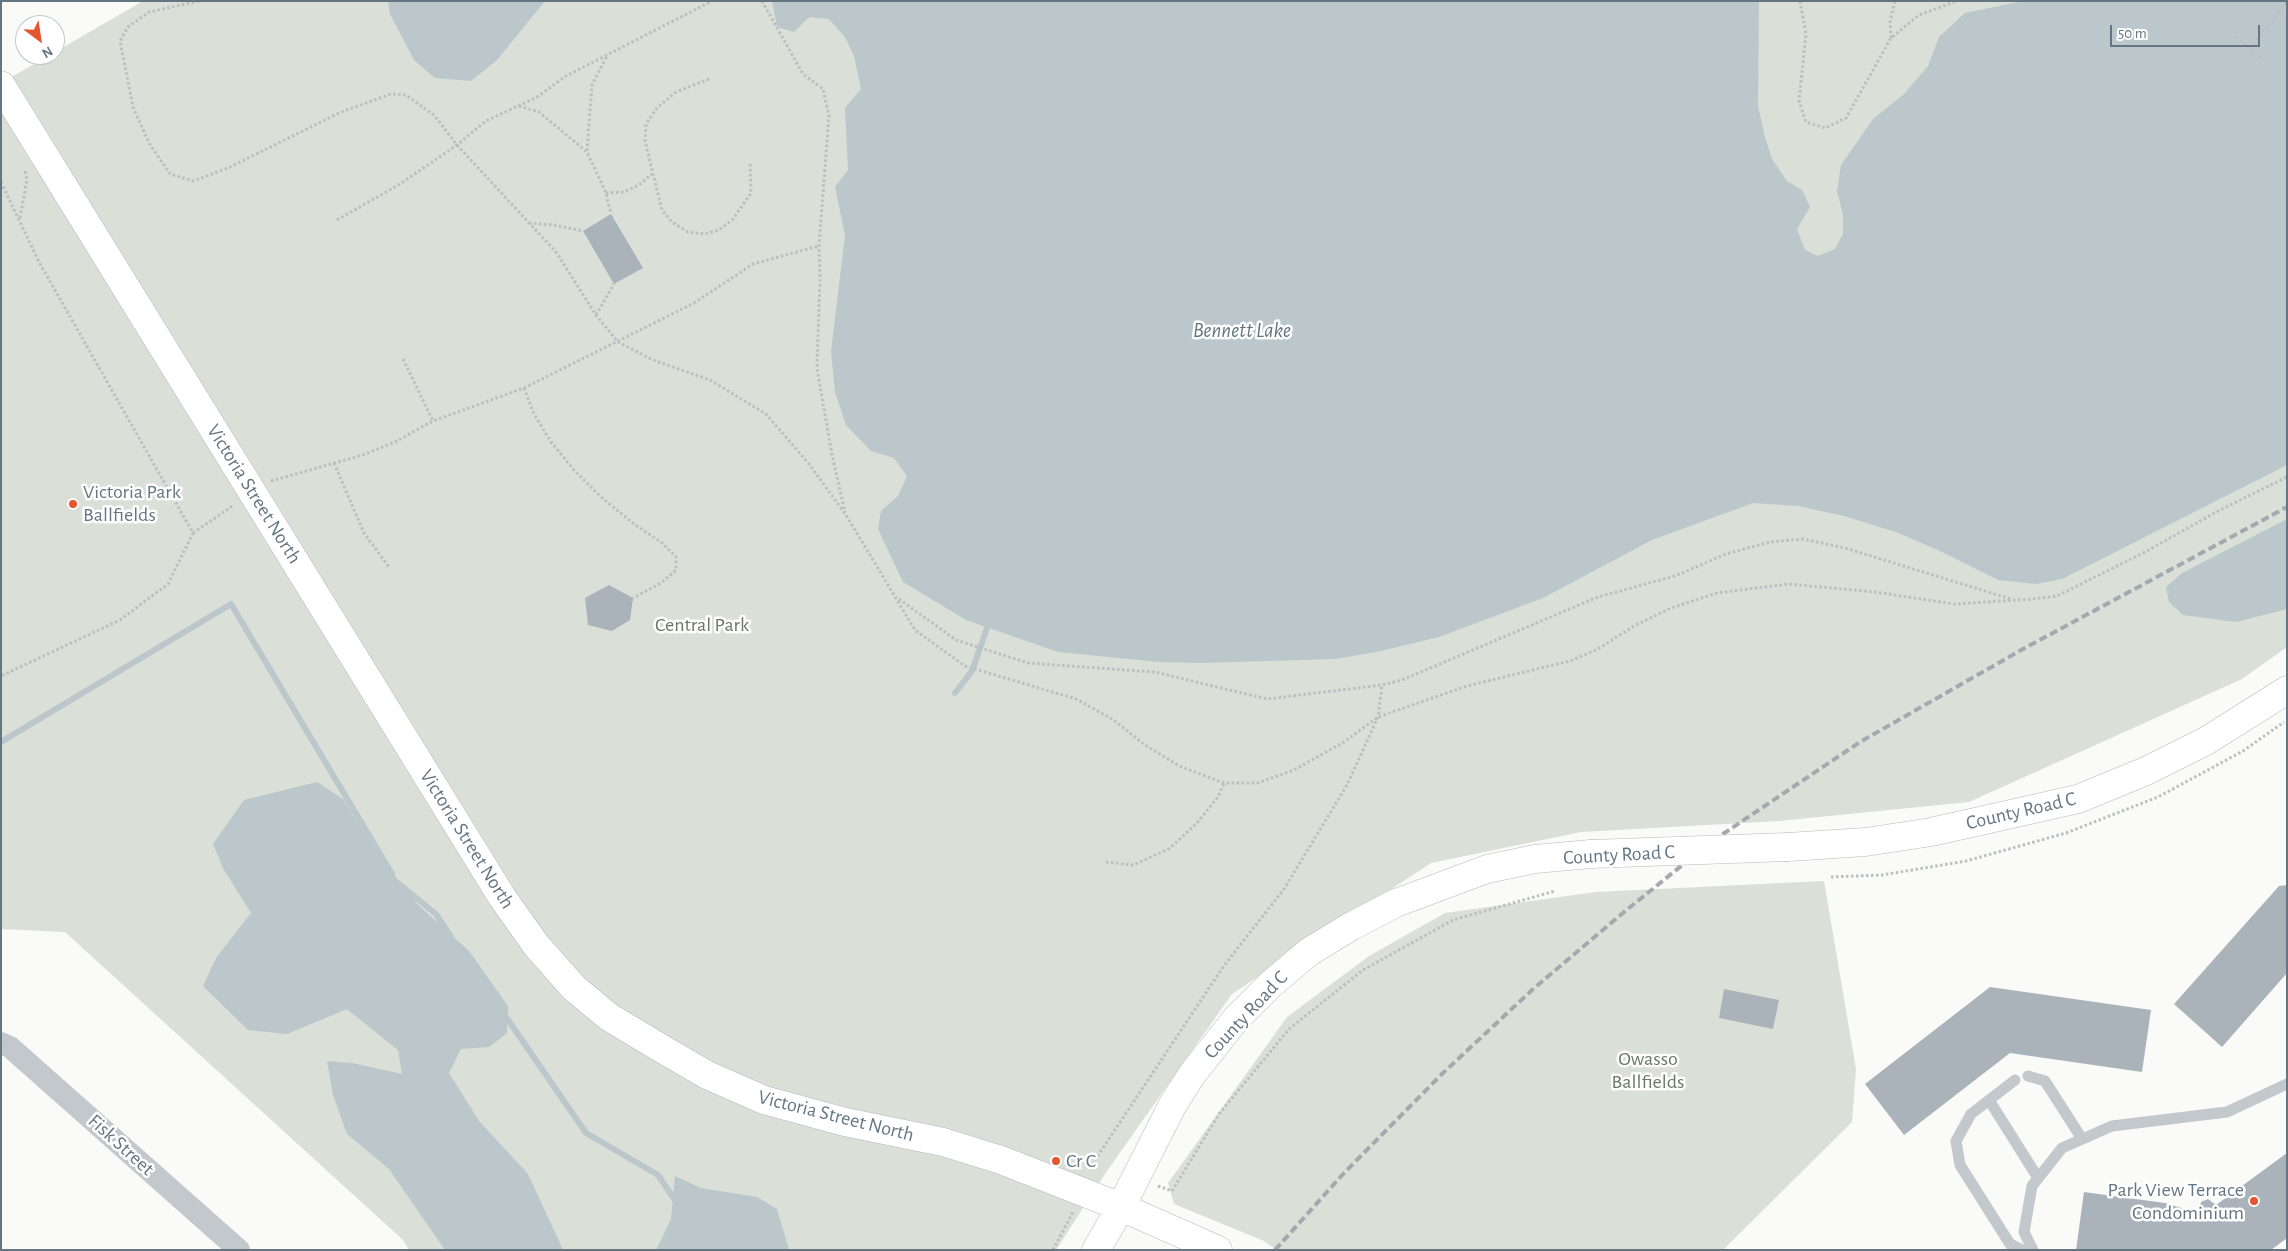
<!DOCTYPE html>
<html>
<head>
<meta charset="utf-8">
<style>
  body { margin:0 }
  #map { position:relative; width:2288px; height:1251px; overflow:hidden; background:#fafaf8; font-family:"Alegreya Sans",sans-serif }
  canvas { display:block }
  .frame { position:absolute; inset:0; border:2px solid #657683; pointer-events:none }
  .north { position:absolute; left:15px; top:15px; width:50px; height:50px; box-sizing:border-box; background:#fff; border:1px solid #c1c8cd; border-radius:50%; rotate:149deg; font-size:14px; font-weight:700; line-height:20px; text-align:center; color:#657683 }
  .north::after { content:''; display:block; margin:auto; width:18px; height:22px; background:#e4572e; clip-path:polygon(50% 0,100% 100%,50% 72%,0 100%) }
  .scale { position:absolute; left:2110px; top:25px; width:150px; height:22px; box-sizing:border-box; border:2px solid #657683; border-top:0; padding-left:6px; font-size:15px; line-height:18px; white-space:nowrap; color:#657683; -webkit-text-stroke:4px #fff; paint-order:stroke }
</style>
</head>
<body>
<div id="map">
<canvas width="2288" height="1251"></canvas>
<div class="frame"></div>
<div class="north">N</div>
<div class="scale">50 m</div>
</div>
<script>
const c = document.querySelector('canvas').getContext('2d');
c.lineJoin = 'round';
function fillPath(path, color) { c.fillStyle = color; c.fill(path, 'evenodd'); }
const toPath = rows => new Path2D(rows.map(r => 'M' + r).join(''));
function stroke(path, color, width, dash) { c.strokeStyle = color; c.lineWidth = width; c.lineCap = dash ? 'butt' : 'round'; c.setLineDash(dash || []); c.stroke(path); }
function drawText(font, color, halo, rows, align = 'center') {
  c.font = font + ' "Alegreya Sans",sans-serif'; c.lineWidth = 5; c.setLineDash([]); c.textBaseline = 'middle'; c.strokeStyle = halo; c.fillStyle = color; for (const [text, x, y, turn = 0] of rows) {
    c.save(); c.translate(x, y); c.rotate((+turn || 0) * Math.PI / 180); c.textAlign = isNaN(turn) ? turn : align; if (halo) c.strokeText(text, 0, 0); c.fillText(text, 0, 0); c.restore();
  }
}
fillPath(toPath([
  [143,1,2287,1,2287,647,2242,679,1969,802,1779,821,1581,832,1431,863,1232,994,1107,1171,1056,1250,409,1250,403,1240,65,932,1,929,1,83,50,55,55,55,55,52],
  [1824,881,1856,1069,1852,1122,1723,1250,1277,1250,1264,1241,1174,1204,1168,1183,1287,1017,1369,956,1445,913,1596,892]
]), '#dadfd7');
fillPath(toPath([
  [388,1,545,1,497,60,471,81,435,78,414,60,390,14],
  [772,1,1759,1,1758,106,1765,137,1772,159,1787,181,1802,190,1810,207,1797,229,1805,250,1818,256,1835,249,1843,234,1843,215,1837,191,1841,165,1873,119,1904,94,1928,66,1939,37,1965,13,2023,1,2287,1,2287,465,2062,579,2036,584,1998,580,1940,551,1896,532,1844,516,1798,506,1753,503,1652,540,1543,598,1439,637,1381,651,1336,659,1199,663,1159,662,1058,652,966,620,903,582,878,529,881,511,898,496,907,476,894,458,871,451,846,425,835,392,831,352,845,235,835,187,848,170,845,108,861,89,854,56,845,37,829,19,809,17,794,32,777,27],
  [2287,519,2287,609,2236,622,2183,615,2169,602,2166,587,2182,573],
  [317,782,343,799,375,850,415,902,469,951,508,1006,507,1033,489,1047,461,1049,449,1073,479,1121,528,1174,563,1250,445,1250,389,1169,347,1134,333,1095,327,1061,352,1063,402,1074,398,1050,347,1009,287,1034,248,1030,203,986,216,958,251,913,224,870,213,844,244,800],
  [675,1176,701,1188,757,1197,777,1209,789,1250,656,1250,671,1219]
]), '#bbc7cb');
stroke(toPath([
  [955,693,972,671,987,628],
  [1,742,231,604,392,874],
  [399,884,436,914,451,937],
  [504,1014,586,1133,658,1175,677,1203]
]), '#bbc7cb', 6);
fillPath(toPath([
  [611,214,643,268,614,284,583,231],
  [609,585,633,598,630,620,612,631,588,625,585,598],
  [2287,885,2287,973,2222,1047,2174,1004,2279,886],
  [1990,987,2151,1010,2142,1072,2010,1053,1904,1135,1865,1084],
  [1724,989,1779,1000,1773,1029,1719,1018],
  [2287,1153,2287,1238,2271,1250,2076,1250,2084,1192,2165,1203,2198,1213,2201,1202,2208,1199,2216,1205]
]), '#aab3b9');
const secondary = toPath([
  [1,85,502,897,536,945,574,988,609,1017,659,1047,707,1075,764,1100,845,1122,943,1142,1001,1160,1121,1207,1218,1250],
  [1788,847,1866,842,1931,832,2078,799,2146,771,2206,741,2287,690],
  [1096,1250,1121,1207,1172,1106,1193,1073,1236,1019,1270,985,1309,952,1350,927,1396,903,1487,869,1535,859,1591,854]
]);
stroke(secondary, '#b3babf', 29);
stroke(toPath([
  [199,1,149,12,128,27,120,41,133,107,149,143,170,174,193,181,228,168,341,112,391,94,406,95,434,115,457,145,556,252,596,315,618,342,653,360,710,380,766,414,809,464,846,515,915,630,965,666,1076,699,1112,719,1145,745,1179,766,1224,783,1257,783,1294,770,1344,742,1378,717,1467,686,1570,661,1598,649,1634,626,1671,608,1717,593,1789,584,1875,592,1954,604,2033,599,2057,596,2145,552,2220,510,2287,477],
  [762,1,803,74,823,89,829,116,819,246,820,278,817,368,832,455,845,512],
  [1800,1,1806,34,1799,101,1806,122,1825,128,1846,118,1891,38,1919,15,1957,1],
  [2236,37,2262,59],
  [1891,38,1890,22,1895,1],
  [2250,48,2287,3],
  [709,79,676,92,657,108,646,124,645,141,662,210,672,222,688,232,705,234,719,230,733,219,751,193,750,162],
  [519,106,539,112,587,152,606,193,611,214],
  [587,151,592,85,607,56],
  [1,182,39,262,193,533,168,584,120,620,1,676],
  [606,193,624,192,639,185,652,174],
  [20,218,27,180,25,170],
  [337,220,400,184,457,145,486,121,537,97,566,76,712,1],
  [529,223,554,225,583,231],
  [596,315,614,284],
  [403,359,433,421],
  [524,388,534,414,551,442,574,470,601,497,634,524,661,542,676,557,676,570,661,583,633,598],
  [334,463,364,533,389,567],
  [271,481,363,455,395,442,433,421,524,388,694,303,753,264,819,246],
  [193,533,234,505],
  [899,599,956,640,1028,663,1155,672,1267,699,1382,685,1402,680,1598,597,1675,576,1726,554,1770,542,1803,539,1845,548,2011,599],
  [1106,862,1133,865,1169,849,1197,823,1218,797,1224,783],
  [1831,877,1882,875,1966,861,2066,833,2158,797,2243,751,2284,722],
  [1092,1170,1095,1160,1223,967,1284,889,1347,785,1378,717,1382,685],
  [1158,1186,1172,1191,1219,1114,1289,1029,1363,970,1453,920,1555,891],
  [1053,1250,1073,1212]
]), '#bbbfc2', 3, [2.5, 2.5]);
stroke(toPath([
  [2028,1076,2045,1081,2082,1139],
  [2015,1080,1971,1114,1956,1141,1960,1165,2010,1244,2022,1250],
  [1989,1100,2038,1178],
  [2033,1250,2024,1232,2032,1186,2062,1148,2112,1126,2227,1112,2287,1084]
]), '#c3c8cc', 11);
stroke(toPath([
  [1,1043,10,1047,239,1250]
]), '#c3c8cc', 22);
stroke(secondary, '#fff', 28);
stroke(toPath([
  [1275,1250,1344,1173,1442,1074,1532,990,1624,912,1711,842,1860,742,2023,649,2287,507]
]), '#a2aab0', 4, [8, 4]);
const secondaryBridge = toPath([
  [1591,854,1788,847]
]);
stroke(secondaryBridge, '#b3babf', 29, []);
stroke(secondaryBridge, '#fff', 28);
for (const [x, y, r, color] of [
  [73,504,5,"#e4572e"],
  [1056,1161,5,"#e4572e"],
  [2254,1201,5,"#e4572e"]
]) { const dot = new Path2D(); dot.arc(x, y, r, 0, 2 * Math.PI); c.fillStyle = color; c.fill(dot); stroke(dot, '#fff', 2); }
drawText('20px', '#657683', '#fff', [
  ["Victoria Park",83,492],
  ["Ballfields",83,515],
  ["Cr C",1066,1161],
  ["Park View Terrace",2244,1190,"right"],
  ["Condominium",2244,1213,"right"]
], 'left');
drawText('20px', '#657683', '#fff', [
  ["Victoria Street North",254,494,58],
  ["County Road C",2021,811,-13],
  ["Victoria Street North",467,839,58],
  ["County Road C",1619,855,-3],
  ["County Road C",1246,1015,-47],
  ["Victoria Street North",836,1116,14],
  ["Fisk Street",121,1145,42]
]);
drawText('20px', '#687a64', '#fff', [
  ["Central Park",702,625],
  ["Owasso",1648,1059],
  ["Ballfields",1648,1082]
]);
drawText('italic 21px', '#60757c', '#fff', [
  ["Bennett Lake",1242,331]
]);
</script>
</body>
</html>
